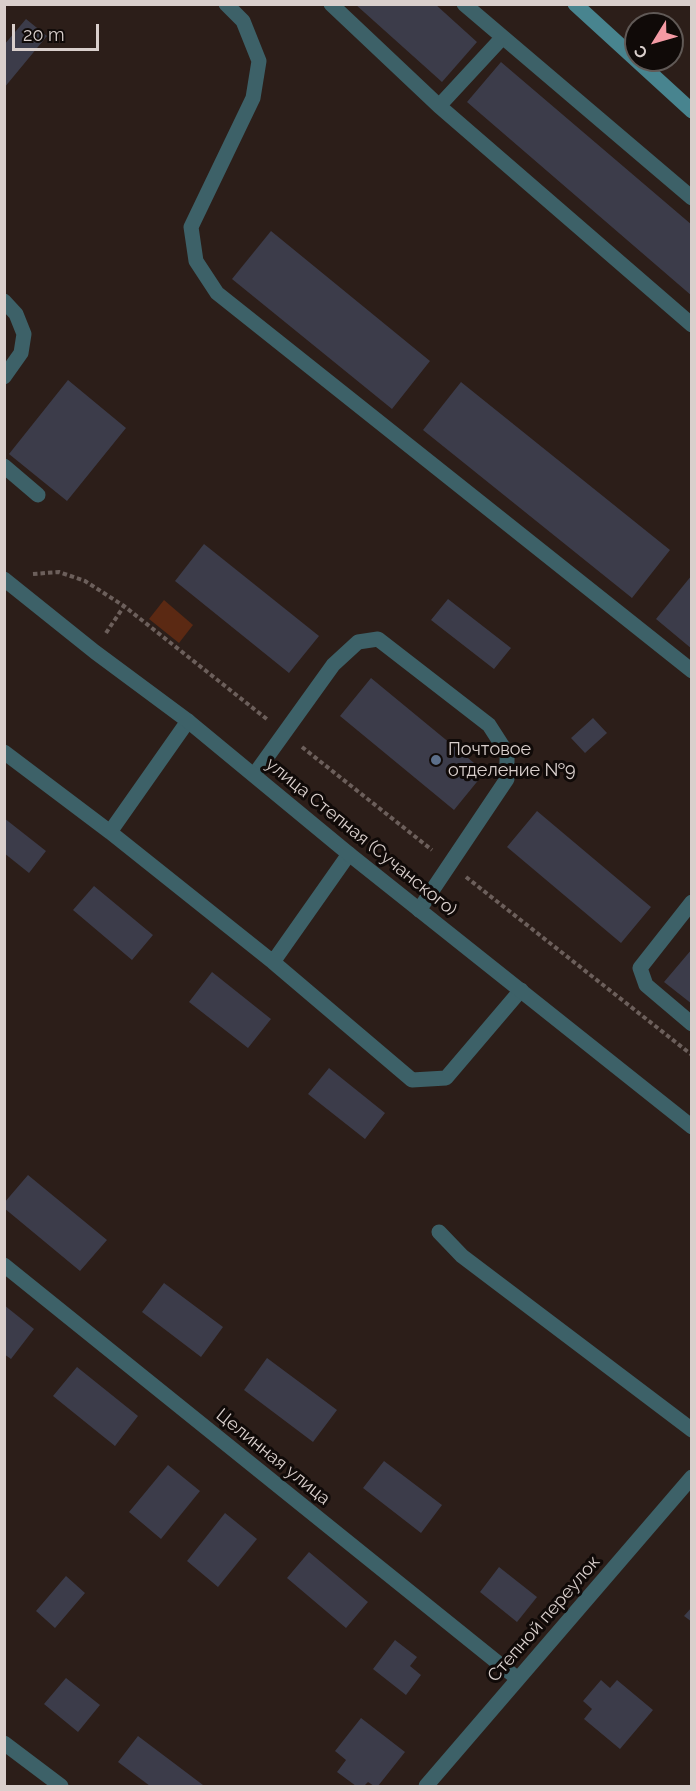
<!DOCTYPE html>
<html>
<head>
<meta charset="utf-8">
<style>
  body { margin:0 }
  #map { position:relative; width:696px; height:1791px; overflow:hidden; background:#2c1e19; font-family:Raleway,sans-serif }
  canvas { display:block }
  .frame { position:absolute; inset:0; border:6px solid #d9cfcc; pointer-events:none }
  .north { position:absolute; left:624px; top:12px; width:60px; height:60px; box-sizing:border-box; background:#100a08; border:2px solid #605956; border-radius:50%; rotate:233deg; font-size:16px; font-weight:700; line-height:24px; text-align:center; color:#d9cfcc }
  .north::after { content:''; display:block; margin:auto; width:21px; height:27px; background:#f49aa4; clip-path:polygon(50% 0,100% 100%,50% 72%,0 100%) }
  .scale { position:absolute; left:12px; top:24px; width:87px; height:27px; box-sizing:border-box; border:3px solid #d9cfcc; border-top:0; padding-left:8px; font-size:18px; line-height:21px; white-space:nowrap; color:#d9cfcc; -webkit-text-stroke:4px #100a08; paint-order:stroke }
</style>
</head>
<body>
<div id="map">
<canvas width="696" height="1791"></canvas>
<div class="frame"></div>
<div class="north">С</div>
<div class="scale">20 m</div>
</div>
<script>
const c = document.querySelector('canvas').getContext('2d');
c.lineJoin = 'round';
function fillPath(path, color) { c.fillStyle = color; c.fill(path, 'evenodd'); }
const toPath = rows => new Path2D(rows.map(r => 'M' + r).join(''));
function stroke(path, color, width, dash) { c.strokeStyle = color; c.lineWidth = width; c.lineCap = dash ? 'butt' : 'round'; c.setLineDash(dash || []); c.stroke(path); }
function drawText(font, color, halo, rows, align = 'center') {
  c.font = font + ' Raleway,sans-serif'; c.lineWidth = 6; c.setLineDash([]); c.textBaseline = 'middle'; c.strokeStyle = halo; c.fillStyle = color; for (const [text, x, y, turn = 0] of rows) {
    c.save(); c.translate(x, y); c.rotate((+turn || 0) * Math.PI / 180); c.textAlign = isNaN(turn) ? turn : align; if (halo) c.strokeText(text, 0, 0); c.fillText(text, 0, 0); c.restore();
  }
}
fillPath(toPath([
  [164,600,193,625,179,643,149,619]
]), '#5b2913');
fillPath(toPath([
  [355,4,435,4,477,42,442,82],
  [26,19,47,36,4,88,4,45],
  [501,62,692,225,692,296,467,102],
  [271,231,430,361,392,409,232,279],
  [68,380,126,428,67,501,9,454],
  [461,382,670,550,632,598,423,430],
  [204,544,319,636,289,673,175,581],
  [692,575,692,649,656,619],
  [448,599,511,648,494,669,431,620],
  [371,678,485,772,454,810,340,716],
  [593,718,607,733,585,753,571,738],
  [537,811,651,907,621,943,507,847],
  [4,818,46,851,29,873,4,853],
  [94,886,153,935,132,960,73,910],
  [692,949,692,1004,664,982],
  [212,972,271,1019,248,1048,189,1002],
  [329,1068,385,1113,365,1139,308,1094],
  [28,1175,107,1240,80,1271,4,1208,4,1203],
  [164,1283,223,1327,201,1357,142,1312],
  [4,1305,34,1329,11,1359,4,1354],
  [267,1358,337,1410,313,1442,244,1390],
  [77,1367,138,1416,115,1446,53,1396],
  [384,1461,442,1505,421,1533,363,1488],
  [168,1465,200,1491,161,1539,129,1512],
  [225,1513,257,1539,218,1587,187,1561],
  [309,1552,368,1602,346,1628,287,1578],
  [499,1567,537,1597,517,1622,480,1592],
  [66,1576,85,1593,55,1628,36,1611],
  [692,1607,692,1622,684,1616],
  [395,1640,417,1657,410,1666,421,1675,406,1695,373,1669],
  [66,1678,100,1705,78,1732,44,1704],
  [601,1680,610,1688,617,1680,653,1710,620,1749,584,1719,592,1709,583,1701],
  [361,1718,405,1752,378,1786,374,1786,368,1782,364,1786,356,1786,337,1772,346,1760,335,1751],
  [138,1736,203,1785,202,1786,150,1786,118,1762]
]), '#3c3c4a');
stroke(toPath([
  [33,574,59,572,85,581,124,606,268,720],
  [106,633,124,606],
  [302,747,432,850],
  [466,877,692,1055]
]), '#6c5f5b', 4, [4.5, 3]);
stroke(toPath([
  [226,4,243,21,259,61,253,98,191,227,196,261,217,293,692,671],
  [331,4,439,106,692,325],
  [464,4,692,198],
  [439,106,502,38],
  [4,301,16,314,24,334,21,353,4,377],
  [4,466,38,495],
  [4,752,110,832,273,962,412,1080,446,1078,521,990],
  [254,775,333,665,358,642,378,639,489,725,507,753,507,779,419,910],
  [110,832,188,721],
  [692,902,640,968,646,985,692,1024],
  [273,962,349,854],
  [439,1232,462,1256,692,1430]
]), '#3d6168', 15);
stroke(toPath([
  [4,579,95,652,188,721,349,854,692,1127],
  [4,1265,518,1679],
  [4,1743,61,1786],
  [426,1786,692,1477]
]), '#3d6168', 15);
stroke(toPath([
  [575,4,692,111]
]), '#48848f', 15);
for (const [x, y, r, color] of [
  [436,760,6,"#5c6f8a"]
]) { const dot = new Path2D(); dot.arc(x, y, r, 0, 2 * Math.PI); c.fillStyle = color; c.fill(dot); stroke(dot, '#100a08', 2); }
drawText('18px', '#d9cfcc', '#100a08', [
  ["Почтовое",448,750],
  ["отделение №9",448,771]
], 'left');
drawText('18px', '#d9cfcc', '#100a08', [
  ["улица Степная (Сучанского)",361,837,39],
  ["Целинная улица",273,1457,39],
  ["Степной переулок",544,1619,-49]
]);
</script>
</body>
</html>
